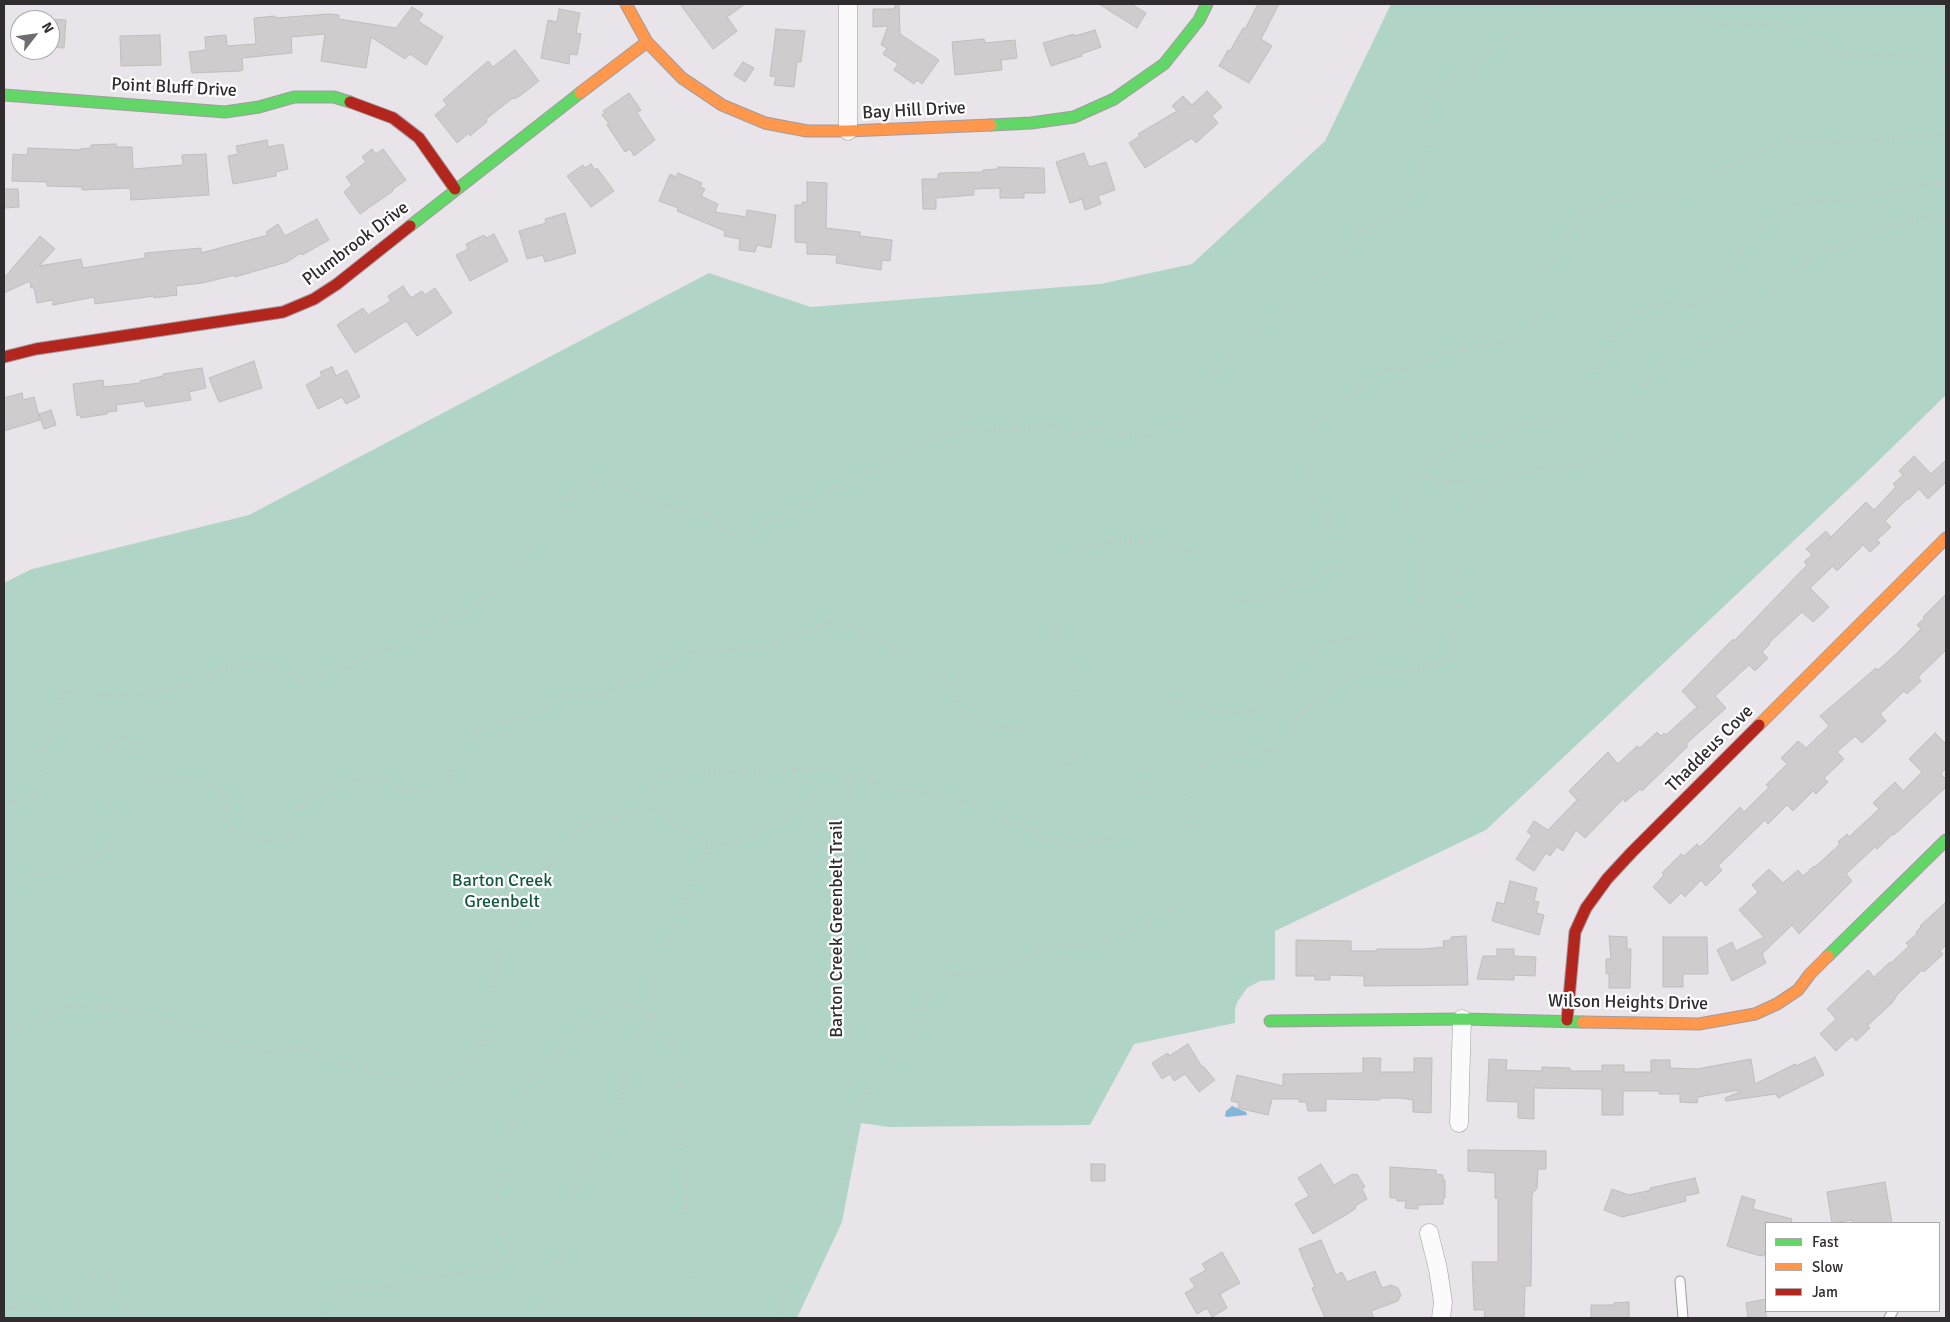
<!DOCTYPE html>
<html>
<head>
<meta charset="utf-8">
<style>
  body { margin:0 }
  #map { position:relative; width:1950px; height:1322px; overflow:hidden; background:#e9e4e9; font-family:Signika,sans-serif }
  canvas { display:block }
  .frame { position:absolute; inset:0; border:5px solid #302c30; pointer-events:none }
  .legend { position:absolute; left:1765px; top:1222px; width:175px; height:90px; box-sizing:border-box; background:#fff; border:1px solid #acabac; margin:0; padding:6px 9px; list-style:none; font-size:15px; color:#302c30 }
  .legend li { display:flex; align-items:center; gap:10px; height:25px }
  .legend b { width:25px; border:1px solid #acabac }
  .north { position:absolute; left:10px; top:10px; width:50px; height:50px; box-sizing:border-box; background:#fff; border:1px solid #acabac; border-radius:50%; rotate:60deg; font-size:14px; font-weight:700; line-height:20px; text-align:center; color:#302c30 }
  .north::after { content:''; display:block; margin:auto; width:18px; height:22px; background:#716c71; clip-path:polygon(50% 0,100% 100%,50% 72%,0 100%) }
</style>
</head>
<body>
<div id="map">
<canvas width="1950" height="1322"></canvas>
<div class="frame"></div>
<ul class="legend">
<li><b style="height:6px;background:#63d668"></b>Fast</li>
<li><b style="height:6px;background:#ff974d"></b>Slow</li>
<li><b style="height:6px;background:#b3261e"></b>Jam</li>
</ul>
<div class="north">N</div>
</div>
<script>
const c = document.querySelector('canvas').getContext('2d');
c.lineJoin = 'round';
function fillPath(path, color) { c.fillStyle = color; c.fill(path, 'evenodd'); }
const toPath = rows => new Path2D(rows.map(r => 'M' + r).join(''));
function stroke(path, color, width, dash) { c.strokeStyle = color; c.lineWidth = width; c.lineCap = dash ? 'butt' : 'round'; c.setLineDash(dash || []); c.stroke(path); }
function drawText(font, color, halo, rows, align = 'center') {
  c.font = font + ' Signika,sans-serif'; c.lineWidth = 4.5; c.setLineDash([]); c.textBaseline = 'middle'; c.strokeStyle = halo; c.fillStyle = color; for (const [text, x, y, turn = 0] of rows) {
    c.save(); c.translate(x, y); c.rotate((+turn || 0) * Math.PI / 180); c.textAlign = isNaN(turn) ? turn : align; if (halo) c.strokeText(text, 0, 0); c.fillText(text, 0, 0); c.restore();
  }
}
fillPath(toPath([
  [1391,4,1946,4,1946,395,1869,470,1486,830,1275,931,1275,980,1260,981,1247,988,1238,1001,1235,1008,1235,1023,1134,1044,1090,1125,889,1127,861,1123,842,1222,797,1318,4,1318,4,583,32,569,249,515,709,273,811,307,1100,284,1192,264,1325,141]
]), '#b0d5c6');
fillPath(toPath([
  [1232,1106,1246,1112,1247,1115,1227,1117,1225,1116,1226,1111]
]), '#84b6d8');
const building = toPath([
  [680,4,745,4,727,17,737,31,713,49,680,4],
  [896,4,899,4,900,34,939,60,922,84,917,80,914,84,894,70,898,64,883,54,887,48,881,45,888,26,873,27,873,9,894,9,896,4],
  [1099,4,1131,4,1146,13,1137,28,1099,4],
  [1258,4,1279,4,1261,39,1272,46,1249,83,1219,66,1228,50,1230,51,1243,28,1245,29,1258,4],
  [412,7,423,14,418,21,443,37,426,65,410,54,405,59,371,37,366,68,321,61,325,34,291,37,292,53,242,58,243,70,240,71,192,73,189,52,206,50,205,37,226,35,227,46,256,44,254,18,275,16,275,18,329,14,339,15,339,19,396,28,412,7],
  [559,9,580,13,576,33,581,34,577,55,570,54,569,64,541,58,548,20,557,22,559,9],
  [50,19,66,20,64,48,50,47,50,19],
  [776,29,805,31,801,62,797,62,794,87,774,85,776,77,770,76,776,29],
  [1095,30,1101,47,1081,54,1082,56,1051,66,1043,43,1074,34,1075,36,1095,30],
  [160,35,161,65,121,66,120,36,160,35],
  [984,39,985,43,1015,40,1017,58,1001,60,1002,70,955,75,952,42,984,39],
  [515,50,539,81,521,95,514,99,513,98,486,119,487,122,477,130,470,136,469,133,457,143,435,115,447,105,443,100,488,61,493,67,515,50],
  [743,62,754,68,745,82,734,75,743,62],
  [1207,91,1222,107,1212,116,1218,123,1196,143,1192,138,1145,168,1129,143,1140,136,1138,134,1177,111,1172,106,1183,96,1192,105,1207,91],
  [629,93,641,110,637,113,655,140,634,156,630,149,625,152,607,125,609,124,602,115,605,113,603,111,629,93],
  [267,140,268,147,283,144,288,169,276,172,276,176,233,184,228,156,238,154,236,146,267,140],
  [116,144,116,147,132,147,133,169,183,165,182,155,206,154,209,195,131,200,130,188,82,190,82,187,47,186,47,182,12,181,13,154,27,155,28,148,80,150,80,149,91,148,91,145,116,144],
  [372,149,376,154,383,149,406,180,392,190,393,191,360,214,344,192,352,185,346,177,366,162,362,157,372,149],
  [1084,153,1089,167,1106,162,1115,190,1098,196,1101,204,1085,210,1082,199,1070,203,1056,162,1084,153],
  [591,164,595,170,597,168,614,191,591,207,567,176,583,165,585,168,591,164],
  [998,167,1044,168,1045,193,1024,193,1024,198,1000,198,1000,188,974,189,974,195,936,198,936,209,923,209,922,179,938,179,938,174,941,173,983,172,983,170,998,169,998,167],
  [678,173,702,183,700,187,705,189,701,196,718,204,715,212,746,217,747,210,776,215,771,248,757,245,755,252,739,250,740,239,724,236,725,231,677,211,678,208,659,201,670,174,676,177,678,173],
  [807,182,827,183,826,228,860,232,860,236,892,240,890,261,882,260,881,270,836,263,837,255,807,254,807,243,795,242,795,205,802,205,802,202,807,202,807,182],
  [4,189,18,189,19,207,4,208,4,189],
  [565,213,576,253,545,262,543,255,527,259,519,231,546,223,545,219,565,213],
  [317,219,329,240,302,255,301,253,287,262,235,277,235,275,202,283,176,286,177,295,154,298,154,296,95,304,94,297,53,305,53,300,37,303,34,288,31,288,30,281,4,293,4,278,40,236,55,249,39,266,81,259,83,268,145,258,145,253,201,248,201,253,268,235,266,232,278,224,285,236,317,219],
  [494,234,508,261,470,281,456,255,468,249,466,244,484,235,486,238,494,234],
  [403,286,411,298,422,291,425,295,435,288,452,313,417,336,406,321,355,353,337,325,363,308,368,315,391,301,388,296,403,286],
  [254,361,262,388,219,402,209,378,254,361],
  [332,367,336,376,347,370,360,397,346,404,342,397,318,409,306,385,322,376,320,372,332,367],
  [202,368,206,388,189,392,191,400,146,407,144,401,116,405,117,411,107,412,107,414,81,418,80,415,77,416,73,384,103,380,104,387,141,383,140,381,163,376,163,374,202,368],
  [22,393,23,400,34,397,40,420,4,431,4,398,22,393],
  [51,410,56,425,44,429,39,414,51,410],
  [1914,456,1931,474,1946,460,1946,482,1928,499,1919,489,1908,500,1907,499,1885,521,1891,527,1877,540,1880,543,1870,552,1863,545,1837,571,1833,566,1810,588,1829,607,1813,622,1802,612,1769,643,1770,644,1762,652,1768,658,1755,671,1749,665,1715,696,1726,708,1686,744,1688,746,1642,791,1640,789,1625,802,1623,799,1585,838,1576,830,1563,851,1557,847,1550,856,1546,853,1534,871,1516,859,1532,835,1527,832,1534,821,1548,830,1577,800,1569,791,1608,752,1618,764,1637,746,1640,748,1657,732,1661,736,1664,733,1666,735,1697,707,1682,691,1733,639,1734,641,1807,565,1804,562,1812,555,1806,549,1826,531,1831,537,1866,502,1874,510,1896,487,1893,484,1903,475,1899,471,1914,456],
  [1946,594,1946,650,1918,677,1921,681,1907,694,1904,691,1880,714,1886,721,1862,743,1855,736,1837,752,1844,759,1824,778,1828,782,1816,794,1813,791,1793,811,1787,805,1768,824,1765,820,1718,866,1722,870,1706,886,1701,880,1685,897,1681,893,1670,904,1653,887,1664,875,1662,873,1681,854,1684,856,1697,844,1700,847,1740,807,1744,812,1769,787,1766,785,1787,764,1781,758,1798,741,1806,748,1829,726,1820,716,1876,668,1878,670,1895,655,1921,629,1917,625,1925,618,1923,617,1946,594],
  [1935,733,1946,744,1946,768,1941,774,1946,779,1946,787,1894,835,1893,834,1877,849,1875,847,1846,874,1852,881,1799,934,1792,925,1762,954,1766,963,1732,981,1717,950,1732,942,1736,951,1764,937,1739,910,1758,892,1752,885,1769,869,1783,883,1798,870,1803,876,1814,866,1815,867,1840,844,1838,842,1847,834,1849,837,1879,809,1873,803,1895,782,1903,791,1922,772,1909,759,1935,733],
  [1510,881,1537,888,1534,901,1539,902,1536,913,1544,915,1539,935,1492,921,1497,902,1504,904,1510,881],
  [1946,902,1946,945,1940,951,1943,954,1924,972,1922,970,1897,995,1892,1003,1867,1026,1870,1028,1856,1041,1852,1036,1836,1051,1820,1034,1836,1019,1827,1009,1868,970,1874,977,1890,962,1891,963,1909,946,1906,943,1917,934,1916,932,1921,927,1920,926,1946,902],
  [1466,936,1468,985,1364,986,1364,976,1330,975,1330,980,1315,980,1315,976,1296,976,1296,940,1351,941,1351,951,1377,951,1377,949,1424,949,1444,947,1443,941,1451,940,1451,937,1466,936],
  [1609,936,1627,937,1627,949,1631,949,1630,988,1609,988,1609,973,1606,974,1606,959,1611,959,1609,936],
  [1663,937,1707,937,1708,974,1683,974,1683,987,1663,987,1663,937],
  [1497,949,1514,949,1514,956,1536,957,1535,976,1514,975,1514,980,1477,979,1483,956,1497,956,1497,949],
  [1188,1044,1202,1067,1203,1066,1215,1080,1199,1092,1185,1074,1174,1081,1170,1074,1162,1079,1152,1063,1168,1053,1169,1056,1188,1044],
  [1815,1057,1824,1075,1778,1098,1776,1094,1726,1101,1725,1098,1739,1092,1739,1090,1698,1097,1697,1103,1680,1102,1680,1094,1659,1094,1659,1091,1623,1091,1623,1115,1602,1115,1602,1089,1534,1088,1534,1119,1518,1118,1518,1102,1487,1101,1489,1059,1507,1060,1506,1070,1542,1071,1542,1067,1570,1068,1570,1071,1602,1071,1602,1065,1624,1065,1624,1072,1651,1072,1651,1060,1670,1060,1670,1068,1697,1069,1751,1059,1755,1084,1795,1064,1796,1066,1815,1057],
  [1363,1058,1381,1058,1380,1072,1414,1072,1414,1058,1432,1058,1431,1113,1413,1112,1413,1100,1400,1098,1380,1098,1380,1100,1326,1099,1326,1111,1308,1111,1306,1102,1299,1102,1299,1099,1272,1099,1268,1115,1238,1108,1239,1103,1231,1101,1237,1075,1283,1086,1283,1074,1363,1073,1363,1058],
  [1468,1150,1546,1151,1546,1169,1538,1169,1537,1188,1532,1194,1531,1286,1525,1286,1524,1318,1484,1318,1485,1310,1474,1310,1472,1262,1498,1262,1498,1198,1495,1198,1495,1173,1468,1171,1468,1150],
  [1091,1164,1105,1164,1105,1181,1091,1181,1091,1164],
  [1321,1164,1334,1185,1353,1174,1354,1175,1357,1174,1365,1187,1362,1189,1367,1199,1355,1206,1356,1208,1349,1213,1313,1234,1295,1204,1309,1196,1298,1178,1321,1164],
  [1390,1167,1436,1170,1436,1174,1443,1175,1443,1180,1445,1180,1445,1198,1443,1198,1443,1204,1418,1205,1418,1209,1405,1208,1406,1201,1397,1201,1397,1198,1390,1198,1390,1167],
  [1695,1178,1699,1193,1685,1196,1686,1201,1622,1217,1604,1210,1612,1189,1629,1195,1651,1190,1650,1188,1695,1178],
  [1885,1182,1892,1223,1853,1223,1852,1220,1832,1223,1827,1192,1885,1182],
  [1742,1196,1755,1200,1753,1209,1792,1219,1791,1223,1766,1223,1766,1248,1764,1256,1757,1255,1727,1246,1742,1196],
  [1321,1240,1336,1275,1342,1272,1347,1282,1375,1271,1382,1288,1391,1285,1398,1288,1401,1295,1398,1301,1371,1311,1374,1318,1325,1318,1312,1288,1315,1287,1299,1249,1321,1240],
  [1222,1252,1240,1283,1220,1294,1227,1308,1212,1317,1207,1308,1197,1314,1185,1293,1195,1287,1190,1279,1206,1270,1202,1264,1222,1252],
  [1766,1299,1766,1318,1748,1318,1746,1303,1766,1299],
  [1629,1302,1629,1318,1591,1318,1591,1305,1614,1305,1614,1303,1629,1302]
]);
fillPath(building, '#d0cbcc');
stroke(building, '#c1bcbd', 1);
const lane = toPath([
  [1680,1281,1683,1318],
  [1889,1318,1893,1311]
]);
const street = toPath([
  [848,4,848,131],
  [1459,1123,1462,1019],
  [1429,1233,1438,1269,1443,1302,1441,1318]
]);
const fast = toPath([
  [4,95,225,112,259,107,294,97,334,97,350,102],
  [991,125,1031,123,1074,117,1114,99,1164,64,1199,20,1207,4],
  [410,226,580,93],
  [1828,956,1946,840],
  [1270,1021,1462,1019,1583,1022]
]);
const slow = toPath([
  [626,4,647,42,682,78,722,105,765,123,807,131,848,131,991,125],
  [580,93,647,42],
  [1759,725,1946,538],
  [1583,1022,1699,1024,1755,1014,1777,1004,1798,990,1810,974,1828,956]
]);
const jam = toPath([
  [350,102,393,118,419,138,455,189],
  [4,357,36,349,283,312,314,299,337,284,410,226],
  [1567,1020,1575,932,1586,908,1607,879,1632,852,1759,725]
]);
stroke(lane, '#a09ca1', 11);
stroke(street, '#a09ca1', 19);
stroke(fast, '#a09ca1', 13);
stroke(slow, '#a09ca1', 13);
stroke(jam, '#a09ca1', 13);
stroke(toPath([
  [1683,4,1686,10,1698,19,1718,25,1781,25,1809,34,1838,52,1860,55,1903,54,1946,66],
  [1419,476,1443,482,1461,480,1485,491],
  [4,802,36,798,40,786,44,748,65,691,103,695,149,694,190,685,218,671,245,661,267,666,303,680,328,669,352,667,381,649,392,650,448,618,479,604,498,588,535,537,539,515,547,503,564,499,601,479,622,485,655,503,682,510,713,515,724,532,740,537,935,437,964,431,1027,429,1051,425,1074,435,1092,429,1114,433,1152,436,1176,424,1200,405,1210,382,1230,353,1259,329,1307,293,1312,281,1332,269,1360,232,1386,221,1399,211,1411,190,1425,158,1431,131,1426,107,1426,96,1475,67,1478,59,1514,35,1537,16,1541,4],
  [640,811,647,795,658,779,676,770,738,772,825,768,894,787,971,803,1065,845,1086,845,1121,835,1134,823,1150,734,1159,709,1174,700,1235,714,1254,710,1266,698,1287,667,1318,646,1348,638,1383,634,1412,629,1421,620,1423,540,1404,507,1413,484,1426,464,1452,450,1523,425,1558,419,1579,407,1592,385,1615,330,1641,311,1667,302,1687,306,1704,303,1715,292,1754,233,1791,204,1809,201,1843,201,1902,188,1946,183],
  [4,886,34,874,65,871,99,855,118,840,122,824,114,810,99,789,98,770,106,749,123,736,133,739,134,762,138,779,173,778,214,785,225,795,226,813,230,828,244,835,271,842,290,837,302,802,317,791,349,781,376,778,413,791,434,796,444,790,452,772,458,748,472,735,492,725,531,714,572,692,594,695,611,690,686,652,746,649,775,643,828,622,849,625,909,656,950,683,965,717,986,724,1018,729,1049,763,1070,764,1079,746,1079,705,1074,671,1055,633,1060,561,1076,548,1111,542,1155,542,1196,553,1239,601,1260,601,1289,586,1314,579,1335,566,1340,549,1331,526,1313,494,1310,465,1304,445,1314,422,1383,369,1402,370,1448,352,1524,338,1532,323,1541,287,1559,244,1583,217,1607,204,1635,195,1682,197,1700,189,1718,172,1744,159,1788,141,1847,142,1946,134],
  [4,1038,16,1029,62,1007,121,1008,268,1052,305,1049,405,1083,451,1082,483,1044,499,956,523,899,582,826,650,808,670,817,709,846],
  [4,1309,30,1304,39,1311,37,1318],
  [70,1318,76,1314,80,1290,92,1276,105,1272,113,1278,114,1294,124,1308,144,1318],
  [325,1318,325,1305,333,1293,344,1288,368,1289,393,1286,405,1279,448,1276,485,1270,503,1263,509,1252,507,1240,500,1225,496,1202,514,1117,529,1082,588,1019,615,1004,634,1007,651,1017,662,1027,673,1050,678,1091,672,1120,681,1144,686,1167,688,1189,683,1229,693,1272,698,1318],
  [530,1318,549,1302,578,1174,620,1118,626,1054,655,1011,656,970,709,846,739,842,775,823,850,776,852,1083],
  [776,1318,806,1245,839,1193,851,1154,851,1124,870,1084,911,1044,918,1021,934,983,942,975,1000,972,1037,952,1052,946,1085,946,1109,942,1183,902,1192,889,1194,870,1196,818,1190,793,1191,776,1202,765,1223,753,1269,751,1282,748,1291,740,1297,718,1302,710,1325,697,1335,683,1353,673,1404,671,1432,666,1451,657,1459,592,1455,574,1462,550,1459,531,1465,511,1477,497,1497,483,1519,473,1542,468,1580,465,1618,449,1630,434,1636,409,1647,384,1656,368,1675,355,1750,327,1781,280,1797,267,1822,252,1848,244,1866,233,1914,219,1933,217,1946,220]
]), '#c6c5c6', 3, [1, 4]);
stroke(lane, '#fcfbfc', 9);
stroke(street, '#fcfbfc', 18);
stroke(fast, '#63d668', 11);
stroke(slow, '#ff974d', 11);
stroke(jam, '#b3261e', 11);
drawText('18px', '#302c30', '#fff', [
  ["Point Bluff Drive",174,88,3],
  ["Bay Hill Drive",914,111,-3],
  ["Plumbrook Drive",356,244,-37],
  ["Thaddeus Cove",1710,749,-45],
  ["Barton Creek Greenbelt Trail",837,929,-90],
  ["Wilson Heights Drive",1628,1003,1]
]);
drawText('18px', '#145840', '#fff', [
  ["Barton Creek",502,881],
  ["Greenbelt",502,902]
]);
</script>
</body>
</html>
